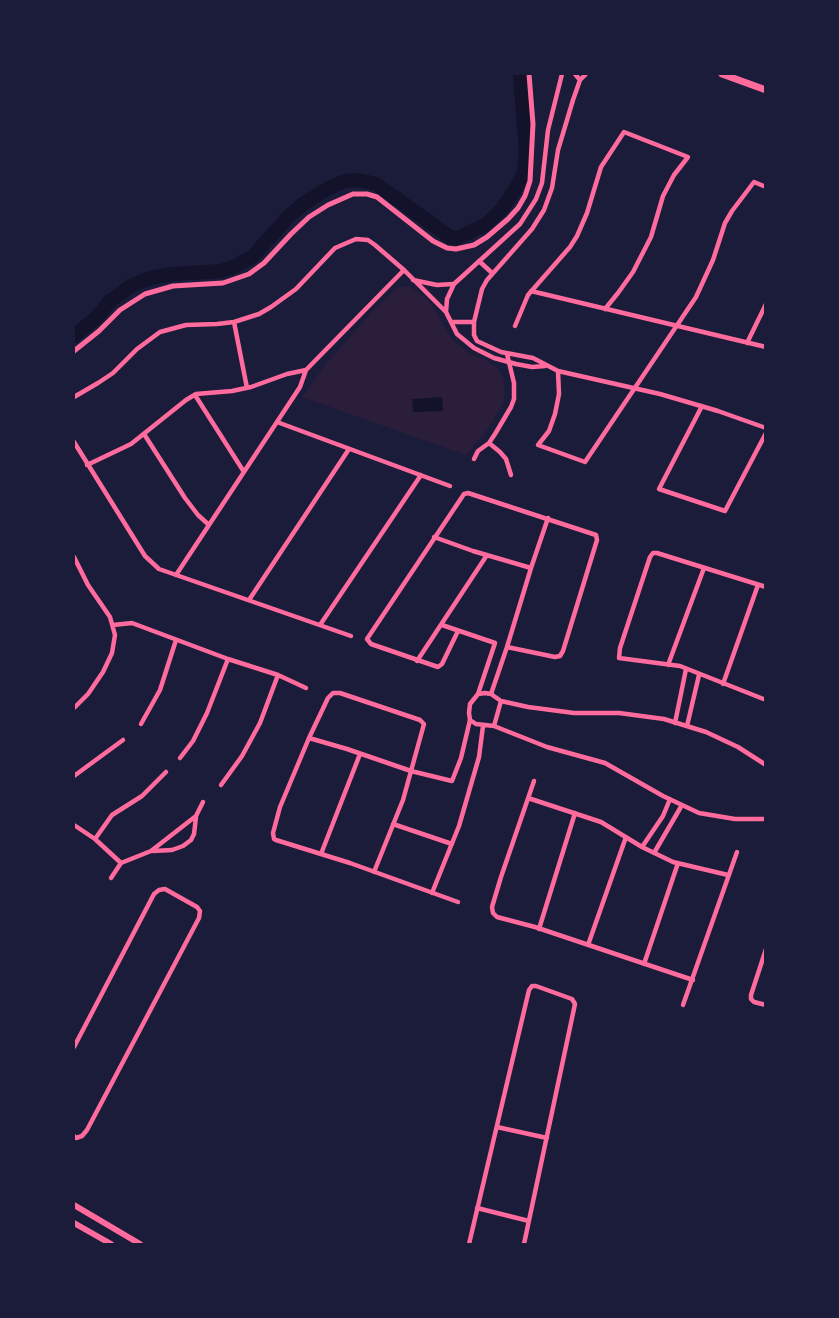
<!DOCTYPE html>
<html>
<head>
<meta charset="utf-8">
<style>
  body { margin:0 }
  #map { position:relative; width:839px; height:1318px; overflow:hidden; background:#1b1b3a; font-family:Raleway,sans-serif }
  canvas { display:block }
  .frame { position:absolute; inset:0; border:75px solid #1b1b3a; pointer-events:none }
</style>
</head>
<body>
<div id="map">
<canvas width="839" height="1318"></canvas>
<div class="frame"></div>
</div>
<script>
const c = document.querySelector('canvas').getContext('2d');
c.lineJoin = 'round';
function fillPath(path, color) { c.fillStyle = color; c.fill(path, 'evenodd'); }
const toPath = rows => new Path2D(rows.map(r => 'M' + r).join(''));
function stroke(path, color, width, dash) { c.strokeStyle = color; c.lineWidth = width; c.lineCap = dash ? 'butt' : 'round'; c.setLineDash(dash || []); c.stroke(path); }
fillPath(toPath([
  [399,286,410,287,429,301,453,341,472,355,484,359,497,368,503,378,505,392,503,403,488,429,466,455,302,397,326,364,372,312]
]), '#2a1e3b');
fillPath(toPath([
  [442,397,443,411,413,412,412,399]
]), '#12122b');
stroke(toPath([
  [74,336,97,317,110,301,131,286,150,278,173,274,221,271,236,266,253,256,288,217,303,204,327,189,345,181,359,180,376,184,450,237,457,238,485,225,501,210,516,188,524,173,526,153,520,74]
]), '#12122b', 14);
stroke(toPath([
  [575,74,580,80],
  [586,74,580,80,573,100,558,150,552,188,544,210,532,229,487,280,482,289,474,322,474,335,477,341,501,352,533,358,558,371,660,394,718,411,766,428],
  [479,261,491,272],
  [413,280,437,285,453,284],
  [531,291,766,347],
  [446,312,447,299,454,284,520,224,536,199,542,183,548,130,562,74],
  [234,322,247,388],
  [451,322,474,322],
  [515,326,528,295,570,247,577,236,587,213,601,167,624,132,688,157,674,175,663,196,651,237,633,272,618,293,605,309],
  [747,343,766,304],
  [558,371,559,394,555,414,549,431,538,445,585,462,696,297,713,260,725,223,732,211,754,182,766,187],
  [195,395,244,472],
  [74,397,98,383,113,373,137,349,160,332,186,325,217,324,234,322,259,314,271,307,296,289,335,248,356,239,368,240,375,245,404,270,446,312,457,334,474,348,494,358,516,364,532,367,545,366],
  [702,406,659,489,725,511,766,433],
  [277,422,450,486],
  [144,434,185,498,198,515,209,525],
  [74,442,145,556,159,569,351,636],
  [489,443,500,452,506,459,511,475],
  [474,459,478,451,489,443,495,434,511,407,514,399,514,383,507,354],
  [87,465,131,444,186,400,196,394,232,391,251,387,287,374,306,370,404,270],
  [434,537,473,551,531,568],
  [74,557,88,585,110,617,115,635,112,653,103,672,88,694,74,708],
  [176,575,300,387,306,370],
  [766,587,657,553,653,553,650,557,620,648,619,658,680,666,766,700],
  [249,600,349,449],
  [113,625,132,623,228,659,278,675,306,688],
  [320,625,421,475],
  [442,625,495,643,478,694],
  [458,631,442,664,438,667,371,644,367,639,464,494,468,493,596,535,597,540,563,651,560,656,555,657,507,647],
  [417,661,487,555],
  [668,665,704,568],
  [723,684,758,585],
  [491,694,507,647,531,568,548,518],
  [675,723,686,669],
  [141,724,160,690,176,640],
  [494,726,501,701],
  [687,726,699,675],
  [309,738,328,698,333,693,340,693,420,720,424,724,403,800,374,872],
  [180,758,193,741,207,713,228,659],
  [766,765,738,747,706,732,664,719,619,713,574,713,528,707,501,701,491,694,485,693,478,694,470,704,469,713,470,720,476,724,494,726,547,747,605,763,663,796,699,813,735,819,766,819],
  [74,776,123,740],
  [534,781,501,877,492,907,493,913,497,917,535,927,693,980],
  [221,785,242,756,260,723,278,675],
  [528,798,601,822,642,847,673,862,728,875],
  [393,824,452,844],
  [74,825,95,839,121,863],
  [95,839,112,815,142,796,166,772],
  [642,847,663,816,670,799],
  [153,851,172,850,183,846,191,840,194,834,196,817],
  [654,853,682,805],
  [321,854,360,754],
  [111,878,121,863,151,851,196,816,203,802],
  [432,893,459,826,479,757,483,726],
  [458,902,350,863,276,840,274,839,273,833,280,807,309,738,347,749,411,771,452,781,461,758,470,720],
  [539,929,575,813],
  [588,945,626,837],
  [766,949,751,995,751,999,754,1002,766,1005],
  [644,964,678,863],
  [683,1005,737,852],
  [74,1047,154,894,159,890,165,889,197,907,200,911,199,918,87,1130,82,1136,76,1138,74,1136],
  [497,1127,547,1138],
  [477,1208,529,1221],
  [469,1244,529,990,532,986,536,986,572,999,575,1004,524,1244]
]), '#ff6b9d', 4.5);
stroke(toPath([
  [74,351,99,331,120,310,145,294,173,286,223,283,249,274,264,263,291,234,309,217,328,205,353,194,367,194,377,197,433,241,447,248,456,249,474,245,487,237,508,219,518,208,525,196,530,181,533,124,529,74]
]), '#ff6b9d', 5);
stroke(toPath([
  [74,1205,140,1244],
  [74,1223,111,1244]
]), '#ff6b9d', 6);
stroke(toPath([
  [722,74,766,90]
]), '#ff6b9d', 7);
</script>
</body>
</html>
